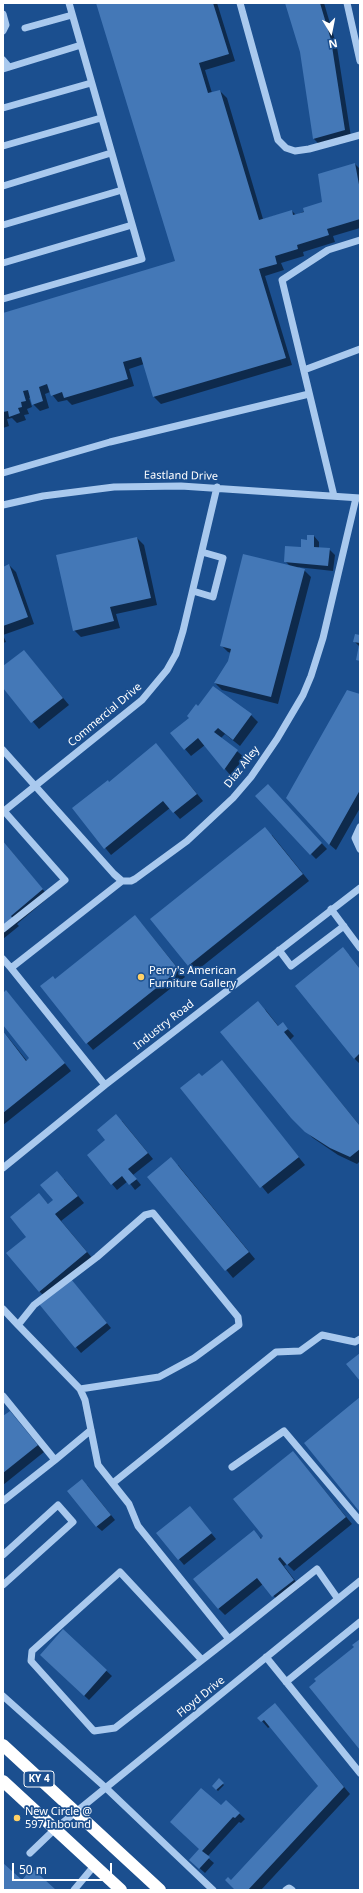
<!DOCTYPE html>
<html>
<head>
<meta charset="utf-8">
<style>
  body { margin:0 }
  #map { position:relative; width:363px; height:1893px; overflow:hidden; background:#1b4f8f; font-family:"Noto Sans",sans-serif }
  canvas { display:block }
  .frame { position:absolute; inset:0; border:4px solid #fff; pointer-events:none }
  .north { position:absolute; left:311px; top:12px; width:40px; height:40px; -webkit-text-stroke:3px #1b4f8f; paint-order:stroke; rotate:170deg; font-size:11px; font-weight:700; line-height:16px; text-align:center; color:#fff }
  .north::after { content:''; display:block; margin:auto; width:14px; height:18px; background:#fff; clip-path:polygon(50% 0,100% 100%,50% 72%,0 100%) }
  .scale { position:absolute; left:12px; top:1863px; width:100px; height:18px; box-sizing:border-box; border:2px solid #fff; border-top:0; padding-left:5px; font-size:12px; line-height:14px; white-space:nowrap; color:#fff; -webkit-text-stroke:3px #1b4f8f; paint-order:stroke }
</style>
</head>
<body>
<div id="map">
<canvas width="363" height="1893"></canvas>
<div class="frame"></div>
<div class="north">N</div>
<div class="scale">50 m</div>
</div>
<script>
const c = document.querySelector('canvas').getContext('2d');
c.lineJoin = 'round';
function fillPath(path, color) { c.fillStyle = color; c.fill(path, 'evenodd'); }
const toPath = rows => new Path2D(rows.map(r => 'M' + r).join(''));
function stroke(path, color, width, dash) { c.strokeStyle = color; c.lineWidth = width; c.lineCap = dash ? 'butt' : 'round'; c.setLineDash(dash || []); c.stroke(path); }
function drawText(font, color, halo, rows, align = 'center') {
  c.font = font + ' "Noto Sans",sans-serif'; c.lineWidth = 3.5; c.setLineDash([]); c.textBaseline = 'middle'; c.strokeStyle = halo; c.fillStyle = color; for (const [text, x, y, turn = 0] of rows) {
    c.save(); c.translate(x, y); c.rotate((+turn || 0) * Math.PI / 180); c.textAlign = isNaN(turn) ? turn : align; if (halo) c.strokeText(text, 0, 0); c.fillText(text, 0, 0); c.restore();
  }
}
fillPath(toPath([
  [98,3,217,3,235,61,205,70,212,93,220,91,227,98,263,219,292,211,296,215,323,203,355,164,360,169,360,228,333,236,335,242,303,252,304,256,281,263,284,270,265,276,292,365,161,404,154,397,144,364,129,369,134,386,72,405,67,400,58,402,50,392,45,394,49,408,40,411,33,404,31,397,29,398,32,407,27,409,29,414,24,415,26,420,17,423,12,418,7,419,9,426,3,428,3,314,176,262],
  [286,3,324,3,337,47,351,137,321,146,314,139,301,52],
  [308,536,314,536,319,542,319,549,329,549,335,555,333,571,297,567,304,570,311,577,278,704,222,690,215,683,229,661,231,653,228,652,221,645,291,567,285,561,302,548,308,541],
  [137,538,144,545,157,605,116,614,120,628,81,637,74,630],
  [9,565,16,572,34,624,3,635,6,642,3,643,3,568],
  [360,636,360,647,354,641],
  [24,651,69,705,39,729,3,686,3,668],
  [360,695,360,808,336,850,329,844],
  [251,715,258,722,240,746,225,734,221,738,244,757,231,776,205,745,191,756,185,749,190,718],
  [156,744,203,801,180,819,170,808,111,855,73,808,109,783],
  [273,791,327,849,316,859,311,854],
  [272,835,309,881,195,972,188,965],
  [3,841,49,897,17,924,19,926,3,939],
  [141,923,185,977,93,1050,87,1043,55,980],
  [349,955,360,969,360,1064,354,1058],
  [6,991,71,1071,3,1125,3,1031,27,1061,31,1058,3,1024,3,994],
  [265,1009,279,1027,283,1024,294,1036,290,1040,360,1126,360,1161,357,1164,338,1155,313,1138,299,1125],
  [222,1062,305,1165,268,1194,181,1088,202,1077],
  [122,1121,153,1159,133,1175,141,1185,135,1190,128,1181,117,1190,88,1155,106,1140],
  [178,1165,255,1259,233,1278,149,1177],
  [64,1179,84,1203,61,1221,93,1259,71,1280,111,1328,81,1353,41,1305,47,1299,39,1291,27,1237,39,1194,49,1205,54,1201],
  [3,1417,16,1419,44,1452,3,1485],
  [299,1459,352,1524,294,1571,287,1564,284,1566,300,1587,280,1603,263,1584,225,1615,218,1608,254,1532,262,1539],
  [87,1485,115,1520,102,1531,96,1526],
  [195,1513,216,1539,184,1565,158,1534],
  [63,1631,112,1676,89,1700,46,1660],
  [275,1704,350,1794,261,1890,236,1890,232,1881,320,1786,271,1726,268,1728,262,1721],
  [219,1780,224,1785,218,1791,213,1786],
  [226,1801,245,1819,241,1823,239,1822,207,1857,214,1863,205,1873,196,1865,200,1849,221,1806]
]), '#0007');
fillPath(toPath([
  [96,3,213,3,229,54,199,63,208,93,220,90,259,220,292,210,293,215,304,212,303,208,322,202,318,174,355,163,360,190,360,219,327,229,329,235,297,245,298,249,275,256,277,264,259,269,286,358,153,397,141,357,123,362,128,379,64,398,62,392,51,396,47,384,39,387,43,401,32,405,28,390,23,391,26,401,21,402,22,407,18,408,20,413,9,417,8,411,3,412,3,313,175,261],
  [285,3,320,3,331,40,345,130,313,139,300,52],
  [307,535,314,535,314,547,330,548,328,566,284,562,285,546,301,547,301,539,307,540],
  [137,537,151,598,110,607,114,621,73,631,56,555],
  [243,554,305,569,271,697,214,683,228,661,231,649,220,646],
  [9,564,28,617,3,626,3,567],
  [355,634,360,635,360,643,353,642],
  [359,645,360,645,360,661,356,660],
  [24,650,63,698,31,723,3,688,3,666],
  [213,686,252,714,233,740,218,728,214,732,238,750,224,770,198,738,184,750,170,733,189,718,187,716,196,704,198,706],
  [347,690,360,694,360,790,329,845,286,798],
  [156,743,197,794,173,813,163,801,104,849,72,808,108,780,109,782],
  [268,784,322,843,310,855,255,796],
  [265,827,303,874,188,966,150,919],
  [3,841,43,889,11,916,13,919,3,927],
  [135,915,179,970,86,1044,40,986,53,976,55,979],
  [343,947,360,969,360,1053,354,1059,295,986],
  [6,990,65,1063,3,1113,3,1031,26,1061,29,1058,3,1025,3,993],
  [258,1001,278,1026,283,1022,288,1029,284,1032,360,1126,360,1149,350,1157,330,1148,305,1132,291,1118,220,1032],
  [222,1060,299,1157,260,1188,180,1088,199,1073,202,1076],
  [116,1114,148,1153,128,1169,137,1179,129,1185,122,1176,111,1185,87,1155,105,1140,97,1130],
  [171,1157,249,1252,225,1271,147,1177],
  [57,1171,78,1196,55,1214,87,1252,39,1292,6,1253,26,1237,10,1217,39,1193,48,1204,53,1200,40,1185],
  [71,1279,107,1323,75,1348,39,1304],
  [360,1353,360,1381,346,1364],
  [360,1397,360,1510,359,1511,304,1443],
  [10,1411,38,1445,3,1473,3,1416],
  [293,1451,346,1517,287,1565,280,1557,278,1559,294,1580,272,1597,257,1578,218,1609,193,1579,254,1530,261,1539,263,1536,233,1499],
  [82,1479,111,1515,96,1527,67,1491],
  [190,1506,212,1533,178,1560,156,1533],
  [63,1629,107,1670,84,1696,40,1655],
  [360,1639,360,1750,309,1687,316,1681,314,1679,354,1647,352,1645],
  [275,1703,344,1787,248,1890,235,1890,225,1880,228,1877,231,1880,318,1786,264,1720,261,1722,257,1718],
  [219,1778,224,1783,216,1790,212,1786],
  [201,1788,221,1805,226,1800,240,1813,235,1818,233,1817,202,1851,210,1857,199,1869,189,1860,199,1849,170,1822],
  [3,1863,22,1880,32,1868,56,1890,3,1890]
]), '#4478b7');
stroke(toPath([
  [240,3,278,140,286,148,295,151,309,149,360,135],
  [347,3,360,61],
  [3,14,6,25,3,31],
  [25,28,72,15],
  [3,60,9,67],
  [3,69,81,45],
  [3,108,91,83],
  [3,146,101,118],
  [3,186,111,153],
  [3,225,122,190],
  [3,263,132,225],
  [3,299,142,259,69,3],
  [304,370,360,349],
  [3,473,110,442,309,394],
  [334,496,282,280,328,250,360,240],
  [3,505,43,496,114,487,181,486,360,498],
  [193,591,213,597,223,558,202,552],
  [3,750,114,874,122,881,131,881,135,879,187,841,233,798,251,777,277,739,303,695,311,676,323,638,356,498],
  [360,827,355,838,360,849],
  [331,909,360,948],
  [3,929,65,880,4,811,142,700,167,670,176,654,183,631,217,487],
  [279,950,291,966,344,926],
  [3,959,11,968],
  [105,1085,11,968,122,881],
  [3,1168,105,1085,360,888],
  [3,1309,18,1325],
  [80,1389,159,1377,194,1358,239,1325,238,1317,153,1213,145,1215,97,1257,34,1305,18,1325,80,1389,85,1400,98,1465,129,1504,138,1526,229,1639],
  [3,1396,55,1460,91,1430],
  [232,1467,284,1431,360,1521],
  [113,1483,276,1352,300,1351,322,1335,355,1342,360,1339],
  [3,1501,55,1460],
  [3,1555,58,1505,73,1522,3,1585],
  [266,1657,360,1773],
  [202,1660,120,1572,32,1651,31,1661,94,1731,115,1728,229,1639,317,1569,338,1599],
  [286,1682,360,1622],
  [3,1696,106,1788,213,1890],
  [30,1853,55,1829,360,1581],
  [74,1890,94,1866],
  [286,1890,289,1888,292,1890]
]), '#a9c9ee', 7);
stroke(toPath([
  [3,1745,160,1890],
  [3,1781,121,1890]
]), '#fff', 12);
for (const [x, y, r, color] of [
  [141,977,4,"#ffd166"],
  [17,1818,4,"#ffd166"]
]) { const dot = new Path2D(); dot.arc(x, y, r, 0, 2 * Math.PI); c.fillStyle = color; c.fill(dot); stroke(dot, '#1b4f8f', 1.5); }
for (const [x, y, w] of [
  [39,1779,30]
]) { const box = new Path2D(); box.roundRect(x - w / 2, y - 8, w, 16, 3); c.fillStyle = '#1b4f8f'; c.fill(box); stroke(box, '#fff', 1); }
drawText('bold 10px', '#fff', null, [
  ["KY 4",39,1779]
]);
drawText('11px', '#fff', '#1b4f8f', [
  ["Eastland Drive",181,476,1],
  ["Commercial Drive",105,715,-40],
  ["Diaz Alley",242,767,-52],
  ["Industry Road",164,1025,-38],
  ["Floyd Drive",201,1697,-39]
]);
drawText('11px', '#fff', '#1b4f8f', [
  ["Perry's American",149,971],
  ["Furniture Gallery",149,984],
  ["New Circle @",25,1812],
  ["597 Inbound",25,1825]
], 'left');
</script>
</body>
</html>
